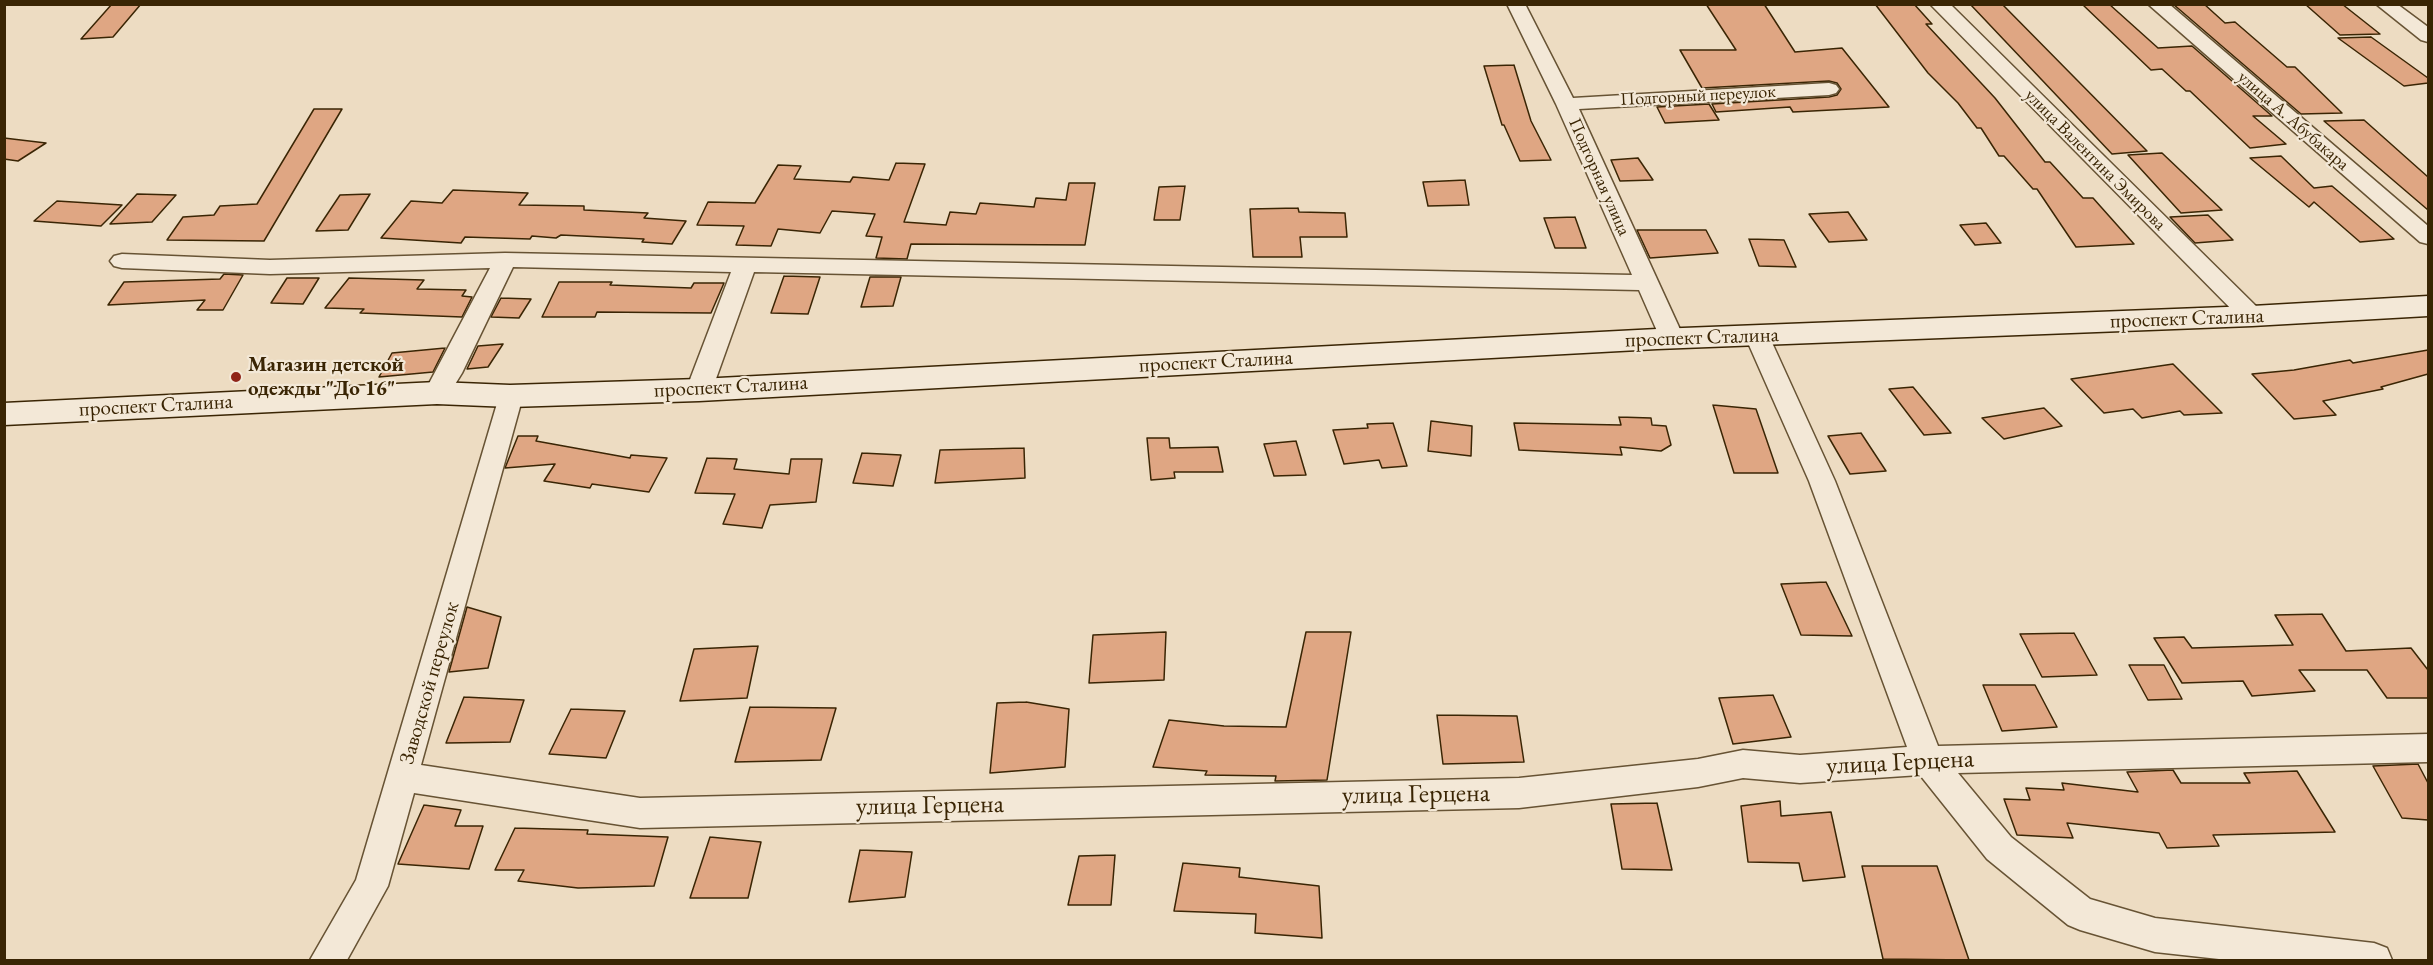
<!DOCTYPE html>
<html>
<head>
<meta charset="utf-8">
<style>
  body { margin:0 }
  #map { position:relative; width:2433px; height:965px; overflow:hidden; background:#eddcc2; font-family:"EB Garamond",serif }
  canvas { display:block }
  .frame { position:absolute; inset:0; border:6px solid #3a2504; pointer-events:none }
</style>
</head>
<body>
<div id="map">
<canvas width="2433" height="965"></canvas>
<div class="frame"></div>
</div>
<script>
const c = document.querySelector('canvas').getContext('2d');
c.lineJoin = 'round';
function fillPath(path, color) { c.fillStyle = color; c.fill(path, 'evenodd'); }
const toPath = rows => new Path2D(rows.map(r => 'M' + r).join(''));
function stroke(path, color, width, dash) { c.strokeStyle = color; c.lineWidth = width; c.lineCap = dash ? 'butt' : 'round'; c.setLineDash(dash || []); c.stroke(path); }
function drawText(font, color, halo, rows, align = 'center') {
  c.font = font + ' "EB Garamond",serif'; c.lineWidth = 4.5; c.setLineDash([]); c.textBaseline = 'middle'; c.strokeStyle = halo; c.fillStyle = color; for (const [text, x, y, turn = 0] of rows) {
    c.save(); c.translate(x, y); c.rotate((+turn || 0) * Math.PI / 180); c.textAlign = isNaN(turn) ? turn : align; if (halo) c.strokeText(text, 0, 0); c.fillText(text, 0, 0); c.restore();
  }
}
const building = toPath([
  [112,4,141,4,113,37,81,39,112,4],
  [1706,4,1764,4,1795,52,1842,48,1889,107,1793,112,1790,107,1716,112,1712,104,1829,97,1837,95,1841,89,1837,83,1829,81,1702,88,1680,50,1736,50,1706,4],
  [1875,4,1914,4,1932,24,1926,24,1995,98,2045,162,2050,162,2083,198,2093,198,2134,244,2076,247,2037,189,2033,189,2004,156,1999,156,1981,128,1977,128,1958,103,1928,73,1875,4],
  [1970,4,2002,4,2147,151,2112,154,1970,4],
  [2109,4,2158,48,2192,46,2272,116,2253,116,2286,144,2250,148,2190,91,2186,91,2162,69,2151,70,2083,5,2109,4],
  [2173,4,2204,4,2225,23,2235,22,2287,67,2295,67,2342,113,2301,114,2173,4],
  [2305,4,2342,4,2380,34,2340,35,2305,4],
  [2371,37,2428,78,2428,83,2404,86,2338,38,2371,37],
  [1514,65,1531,121,1551,160,1520,161,1504,125,1502,125,1484,66,1514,65],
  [1709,104,1719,120,1665,123,1657,107,1709,104],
  [314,109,342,109,264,241,167,240,183,217,214,215,220,206,257,204,314,109],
  [2364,120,2428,177,2428,210,2324,121,2364,120],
  [4,138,46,143,18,161,4,159,4,138],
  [2162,153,2222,210,2181,213,2128,155,2162,153],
  [2281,156,2314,188,2332,186,2394,239,2360,242,2314,202,2309,207,2250,158,2281,156],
  [1638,158,1653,180,1620,181,1611,160,1638,158],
  [896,163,925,164,904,222,946,225,950,212,976,214,980,203,1034,207,1036,198,1066,200,1069,183,1095,183,1085,245,911,244,907,259,876,258,882,237,866,236,875,214,832,211,820,233,778,229,771,246,736,245,744,226,697,225,708,202,755,203,778,165,801,166,794,179,850,182,853,177,889,180,896,163],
  [1465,180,1469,205,1428,206,1423,182,1465,180],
  [1185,186,1180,220,1154,220,1159,187,1185,186],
  [453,190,528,193,519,205,584,206,584,210,648,213,644,218,686,221,672,244,642,242,644,239,561,235,556,238,532,236,530,239,465,237,461,243,381,238,411,201,442,203,453,190],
  [137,194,176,195,152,222,110,224,137,194],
  [370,194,348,230,316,231,340,195,370,194],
  [57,201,122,205,101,226,34,221,57,201],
  [1298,208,1299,212,1345,213,1347,237,1300,237,1302,257,1253,257,1250,209,1298,208],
  [1848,212,1867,240,1829,242,1809,214,1848,212],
  [2208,215,2233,240,2195,243,2170,217,2208,215],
  [1575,217,1586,248,1555,248,1544,218,1575,217],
  [1986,223,2001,243,1975,245,1960,225,1986,223],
  [1637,230,1706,230,1718,253,1650,258,1637,230],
  [1749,239,1784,240,1796,267,1759,266,1749,239],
  [224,274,243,275,223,310,197,310,205,300,108,305,124,282,220,279,224,274],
  [784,276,820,277,808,314,771,313,784,276],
  [870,277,901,277,893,306,861,307,870,277],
  [287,278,319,278,303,304,271,303,287,278],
  [349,278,424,280,417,289,466,290,462,296,472,297,462,317,360,313,364,309,325,308,349,278],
  [559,282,612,282,610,285,691,288,694,283,724,283,711,313,597,312,595,317,542,317,559,282],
  [501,298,531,299,519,318,491,317,501,298],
  [503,344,488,367,467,369,478,346,503,344],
  [445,348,433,372,379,377,392,353,445,348],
  [2428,350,2428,374,2381,387,2383,389,2323,401,2336,415,2294,419,2252,374,2294,370,2350,360,2353,363,2428,350],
  [2173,364,2222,413,2184,415,2180,411,2142,418,2133,409,2104,413,2071,379,2173,364],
  [1913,387,1951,433,1924,435,1889,389,1913,387],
  [1713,405,1756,409,1778,473,1734,473,1713,405],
  [2044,408,2062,426,2004,439,1982,418,2044,408],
  [1619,417,1651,418,1652,425,1666,426,1671,445,1661,451,1620,447,1622,455,1519,450,1514,423,1621,425,1619,417],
  [1431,421,1472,426,1471,456,1428,451,1431,421],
  [1393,423,1407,466,1382,468,1379,460,1344,464,1333,430,1368,428,1367,424,1393,423],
  [1861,433,1886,471,1850,474,1828,436,1861,433],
  [518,436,538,436,536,441,630,458,631,455,667,458,649,492,592,484,590,488,544,481,555,464,505,468,518,436],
  [1147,438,1169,438,1170,448,1218,447,1223,472,1174,472,1175,478,1151,480,1147,438],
  [1296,441,1306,475,1274,476,1264,444,1296,441],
  [1024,448,1025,478,935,483,940,450,1024,448],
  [862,453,901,455,893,486,853,483,862,453],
  [707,458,737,459,734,469,789,474,791,459,822,459,816,502,770,505,762,528,723,524,735,494,695,493,707,458],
  [1826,582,1852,636,1801,635,1781,584,1826,582],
  [467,607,501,617,488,668,449,672,467,607],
  [2322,614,2346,651,2411,648,2428,670,2428,698,2387,698,2367,670,2299,670,2315,691,2252,696,2243,681,2182,683,2154,638,2184,637,2192,648,2293,645,2275,615,2322,614],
  [1166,632,1164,680,1089,683,1093,635,1166,632],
  [1306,632,1351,632,1327,780,1275,781,1276,776,1205,775,1207,771,1153,767,1169,720,1224,726,1286,727,1306,632],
  [2074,633,2097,675,2042,677,2020,634,2074,633],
  [758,646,747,698,680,701,694,649,758,646],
  [2129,665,2164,665,2182,699,2148,700,2129,665],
  [1983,685,2035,685,2057,727,2002,731,1983,685],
  [1773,695,1791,737,1733,744,1719,698,1773,695],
  [464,697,524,700,510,742,446,743,464,697],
  [1026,702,1069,709,1065,767,990,773,997,703,1026,702],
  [750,707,836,708,821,760,735,762,750,707],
  [571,709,625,711,606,758,549,754,571,709],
  [1437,715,1517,716,1524,762,1443,764,1437,715],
  [2418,764,2428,783,2428,820,2402,818,2373,766,2418,764],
  [2173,770,2181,783,2250,783,2244,773,2297,771,2335,832,2213,835,2219,846,2167,848,2159,833,2067,823,2073,838,2017,835,2004,799,2030,800,2026,788,2064,790,2062,783,2138,792,2127,772,2173,770],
  [1780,801,1781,816,1831,812,1845,877,1803,881,1799,863,1748,862,1741,806,1780,801],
  [1657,803,1672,870,1622,869,1611,804,1657,803],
  [424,805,461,810,455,826,483,826,469,869,398,864,424,805],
  [515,828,588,830,587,834,668,837,654,886,578,888,518,881,524,870,495,870,515,828],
  [710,837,761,842,748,898,690,898,710,837],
  [860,850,912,852,905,897,849,902,860,850],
  [1115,855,1111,905,1068,905,1079,856,1115,855],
  [1183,863,1240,868,1239,877,1319,886,1322,938,1255,933,1256,914,1174,911,1183,863],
  [1862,866,1937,866,1969,960,1883,959,1862,866]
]);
fillPath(building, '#dfa683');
stroke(building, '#3a2504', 1.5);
const street = toPath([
  [1507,4,1525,4,1573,98,1829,83,1836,85,1839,89,1836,93,1829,95,1579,109,1684,338,1681,344,1657,347,1648,345,1645,339,1648,333,1657,331,1639,290,754,272,712,390,708,396,699,399,690,396,686,390,731,272,513,267,462,373,446,399,437,402,428,399,424,393,490,268,270,274,122,268,114,266,110,261,114,256,122,254,270,260,505,253,1632,275,1556,104,1507,4],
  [1930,4,1950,4,2260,310,2264,316,2260,322,2252,324,2244,322,1930,4],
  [2148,4,2169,4,2428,226,2428,244,2420,242,2148,4],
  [2376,4,2397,4,2428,27,2428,42,2421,40,2376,4],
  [1757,328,1766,330,1769,336,1835,481,1938,746,2428,734,2428,762,1958,773,2011,837,2090,899,2155,918,2374,943,2387,948,2392,960,2228,960,2155,952,2080,930,2068,925,1987,859,1920,775,1800,783,1743,778,1698,787,1519,808,640,828,414,793,388,886,347,960,310,960,356,880,501,390,510,387,519,390,523,396,421,765,640,798,1519,778,1698,759,1743,750,1800,755,1907,747,1809,481,1745,336,1748,330,1757,328]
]);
const secondary = toPath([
  [2428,296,2428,316,2252,326,1657,349,699,401,510,407,437,404,4,425,4,403,437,382,510,385,699,379,1657,329,2252,306,2428,296]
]);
stroke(street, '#675334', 3);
stroke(secondary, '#3a2504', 3);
fillPath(street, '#f3e8d7');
fillPath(secondary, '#f3e8d7');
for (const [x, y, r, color] of [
  [236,377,6,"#8f2418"]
]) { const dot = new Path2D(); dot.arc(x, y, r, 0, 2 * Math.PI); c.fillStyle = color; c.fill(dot); stroke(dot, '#f3e8d7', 2); }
drawText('18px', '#3a2504', '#f3e8d7', [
  ["Подгорный переулок",1698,96,-3],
  ["улица А. Абубакара",2293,121,41],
  ["улица Валентина Эмирова",2095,160,45],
  ["Подгорная улица",1599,177,66]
]);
drawText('21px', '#3a2504', '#f3e8d7', [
  ["проспект Сталина",2187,319,-2],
  ["проспект Сталина",1702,338,-2],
  ["проспект Сталина",1216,362,-3],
  ["проспект Сталина",731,387,-3],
  ["проспект Сталина",156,406,-3],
  ["Заводской переулок",430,683,-74]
]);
drawText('bold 21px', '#3a2504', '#f3e8d7', [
  ["Магазин детской",248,365],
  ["одежды \"До 16\"",248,389]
], 'left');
drawText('26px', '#3a2504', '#f3e8d7', [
  ["улица Герцена",1900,763,-3],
  ["улица Герцена",1416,795,-1],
  ["улица Герцена",930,806,-1]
]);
</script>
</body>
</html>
